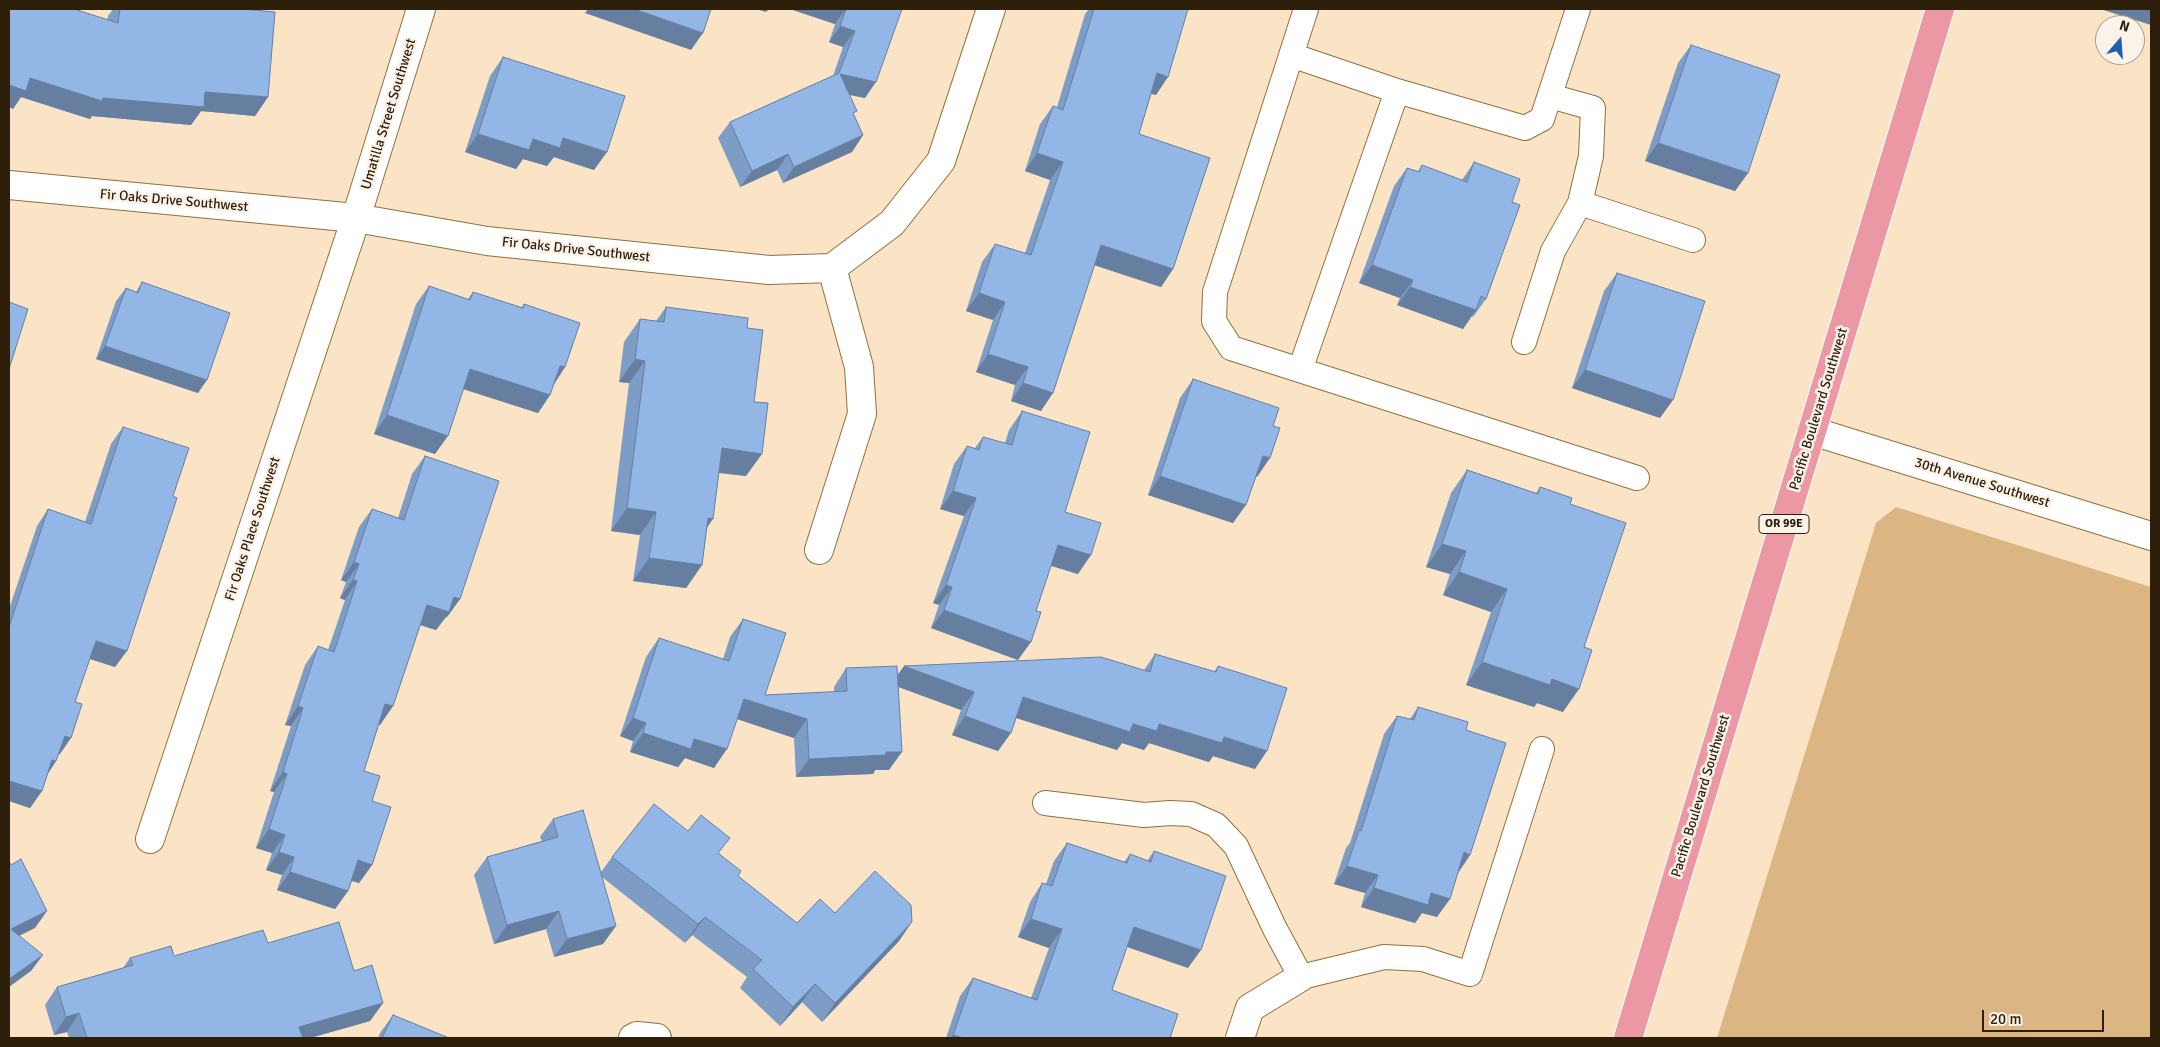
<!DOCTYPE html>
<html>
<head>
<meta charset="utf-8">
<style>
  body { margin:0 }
  #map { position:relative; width:2160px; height:1047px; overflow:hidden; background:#fae4c5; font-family:Signika,sans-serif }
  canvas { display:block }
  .frame { position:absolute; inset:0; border:10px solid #2d1f0a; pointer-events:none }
  .north { position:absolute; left:2095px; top:15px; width:50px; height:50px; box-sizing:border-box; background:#fbf3e9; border:1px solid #a99e90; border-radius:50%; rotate:18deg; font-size:14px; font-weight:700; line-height:20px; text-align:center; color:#2d1f0a }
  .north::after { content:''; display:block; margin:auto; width:18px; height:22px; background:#1e61b2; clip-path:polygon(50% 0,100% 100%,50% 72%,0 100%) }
  .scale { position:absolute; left:1982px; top:1010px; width:122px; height:22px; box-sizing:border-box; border:2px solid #2d1f0a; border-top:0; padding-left:6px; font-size:15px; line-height:18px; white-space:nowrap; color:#2d1f0a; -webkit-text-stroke:4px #fbf3e9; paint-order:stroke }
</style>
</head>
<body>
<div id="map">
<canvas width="2160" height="1047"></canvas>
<div class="frame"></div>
<div class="north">N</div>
<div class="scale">20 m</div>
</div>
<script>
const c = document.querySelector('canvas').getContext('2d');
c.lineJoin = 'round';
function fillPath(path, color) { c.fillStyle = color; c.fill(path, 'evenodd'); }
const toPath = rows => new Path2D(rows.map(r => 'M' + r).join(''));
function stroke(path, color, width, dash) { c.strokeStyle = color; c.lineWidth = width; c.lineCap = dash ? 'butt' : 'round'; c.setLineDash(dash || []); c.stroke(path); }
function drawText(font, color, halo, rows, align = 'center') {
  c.font = font + ' Signika,sans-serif'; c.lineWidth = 5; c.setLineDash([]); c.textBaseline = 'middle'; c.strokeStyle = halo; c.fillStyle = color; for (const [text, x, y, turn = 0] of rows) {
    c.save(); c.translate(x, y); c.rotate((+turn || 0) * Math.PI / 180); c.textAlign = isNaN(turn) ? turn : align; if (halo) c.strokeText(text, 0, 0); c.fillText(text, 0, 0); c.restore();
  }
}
fillPath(toPath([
  [1896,507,2151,587,2151,1038,1717,1038,1876,523]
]), '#dbb682');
const lane = toPath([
  [1306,9,1215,292,1214,321,1231,348,1637,478],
  [1291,55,1397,91,1525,128,1542,119,1578,9],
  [1580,203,1693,240],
  [1524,342,1553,251,1580,203,1591,156,1593,108,1550,96],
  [1300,370,1397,91],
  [1045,803,1144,815,1170,813,1191,814,1216,825,1236,846,1275,929,1301,977,1384,957,1423,959,1470,974,1542,749]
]);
const street = toPath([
  [9,185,356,218,487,241,769,270,832,268,892,223,941,161,991,9],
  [1812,431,2151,536],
  [819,550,862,414,859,367,832,268],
  [150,839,356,218,421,9],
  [633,1038,637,1036,657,1038],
  [1240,1038,1250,1008,1301,977]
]);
const primary = toPath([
  [1628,1038,1940,9]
]);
stroke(lane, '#92703e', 26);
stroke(street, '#92703e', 30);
stroke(primary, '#fff', 30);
stroke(lane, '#fff', 24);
stroke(street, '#fff', 28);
stroke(primary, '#ec98a4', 28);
fillPath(toPath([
  [113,9,242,9,268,97,255,116,201,111,191,125,92,116,90,119,21,97,13,109,9,107,107,20,108,16],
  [790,9,902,9,865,98,849,95,854,115,863,135,852,152,783,183,777,170,740,187,718,138,730,122,833,76,843,47,829,42,835,24],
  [1089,9,1188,9,1156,95,1151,94,1139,134,1173,269,1161,287,1094,265,1041,411,1011,401,1015,385,976,372,993,320,966,311,982,262,995,244,1025,253,1050,180,1025,171,1040,124,1053,106,1057,107,1085,14],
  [1691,45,1748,173,1735,191,1645,161,1678,63],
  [503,57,594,170,554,157,547,166,523,159,516,169,465,152,490,76],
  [1474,162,1512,202,1486,299,1473,317,1472,316,1463,329,1397,305,1400,298,1359,283,1394,186,1407,168,1418,171,1422,165,1462,180],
  [1617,273,1660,418,1572,388,1604,291],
  [142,282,198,393,96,359,116,301,126,288,136,292],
  [429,286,468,299,473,292,521,308,524,304,565,367,554,383,550,395,538,413,463,389,435,454,374,434,416,304],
  [666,307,747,328,746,476,718,473,707,527,702,565,686,588,633,581,640,535,611,531,629,383,619,382,624,342,640,319,656,321],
  [1193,379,1257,477,1256,476,1233,523,1148,495,1180,398],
  [1022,411,1065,512,1078,574,1051,566,1018,660,931,628,939,605,933,603,964,516,940,509,954,464,967,446,975,448,983,437,1005,443,1009,430],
  [123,427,115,667,90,659,75,702,60,754,59,754,56,761,47,775,42,791,30,808,9,801,9,609,37,526,48,509,85,522,111,444],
  [425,456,460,599,447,617,446,617,436,630,420,625,393,706,380,725,379,724,364,771,372,801,372,865,359,883,352,881,348,891,335,909,277,890,282,875,266,870,272,853,256,848,274,792,270,791,291,726,285,725,305,665,318,646,328,650,345,600,340,598,346,582,341,580,359,527,372,509,398,518,412,474],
  [1467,470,1536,493,1540,487,1570,504,1563,712,1537,703,1534,707,1466,685,1491,612,1443,595,1450,574,1426,567,1451,493],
  [743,619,765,695,834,692,834,687,846,668,897,676,1144,670,1155,654,1214,672,1218,666,1255,769,1213,756,1209,762,1149,743,1144,750,1122,743,1117,750,1016,718,998,751,952,735,961,710,898,687,889,770,875,770,873,774,796,777,794,738,737,719,714,768,685,758,678,767,630,752,633,741,620,736,646,657,659,638,723,659,730,637],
  [1418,707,1466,730,1470,855,1458,873,1437,917,1422,913,1415,923,1361,907,1365,893,1334,884,1346,848,1350,843,1384,734,1397,716,1410,719],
  [553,819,601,872,612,857,688,831,719,854,738,876,797,923,835,913,899,941,822,1022,802,1002,780,1026,740,988,747,977,692,935,685,943,602,877,603,944,554,957,546,929,494,944,474,875,487,857,542,841,540,837],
  [1067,843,1124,862,1130,854,1147,861,1154,851,1188,968,1127,947,1112,990,1170,1038,946,1038,960,996,973,978,1031,998,1049,948,1018,937,1030,902,1042,883,1046,884,1054,861],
  [268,943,354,971,383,1003,370,1021,310,1038,69,1038,67,1032,54,1035,45,1005,57,987,123,968,130,958,174,956],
  [393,1015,449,1038,378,1038,380,1033]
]), '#7e9dc6');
fillPath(toPath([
  [588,9,634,9,703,33,691,50,585,13],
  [756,9,769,9,766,12],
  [790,9,846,9,835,24],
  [2100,9,2151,9,2151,25],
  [840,26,855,31,843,47,829,42],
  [1157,73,1168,77,1156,95,1145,91],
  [840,74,876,82,865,98,828,90],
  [30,78,103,98,205,92,268,97,255,116,201,111,191,125,92,116,90,119,21,97,13,109,9,107,9,85],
  [478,134,533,139,563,138,607,152,594,170,554,157,547,166,523,159,516,169,465,152],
  [863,135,852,152,783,183,794,167],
  [1658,143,1748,173,1735,191,1645,161],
  [1037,153,1063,162,1050,180,1025,171],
  [788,154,777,170,740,187,752,171],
  [1101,245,1173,269,1161,287,1088,263],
  [1372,265,1413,280,1400,298,1359,283],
  [1410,287,1476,310,1463,329,1397,305],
  [979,293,1005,302,993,320,966,311],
  [105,346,207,380,198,393,96,359],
  [988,354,1028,367,1015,385,976,372],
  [635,359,645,361,629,383,619,382],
  [560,366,565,367,553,386],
  [470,369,550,395,538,413,457,387],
  [1585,370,1673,400,1660,418,1572,388],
  [1023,383,1053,393,1041,411,1011,401],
  [387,415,448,436,435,454,374,434],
  [722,448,762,454,746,476,706,471],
  [1263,456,1270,458,1257,477,1250,474],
  [1160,476,1246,505,1233,523,1148,495],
  [953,491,976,498,964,516,940,509],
  [627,508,656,512,640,535,611,531],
  [708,518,713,519,697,542],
  [1442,544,1466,551,1450,574,1426,567],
  [1058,545,1091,555,1078,574,1046,564],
  [649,558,702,565,686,588,633,581],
  [354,562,359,564,346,582,341,580],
  [1459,572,1507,589,1491,612,1443,595],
  [353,580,357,581,345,600,340,598],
  [946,585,952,587,939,605,933,603],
  [454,597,460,599,447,617,446,617,436,630,414,623,427,605],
  [944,610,1031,642,1018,660,931,628],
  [96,641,127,651,115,667,84,657],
  [1482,662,1552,679,1579,689,1563,712,1537,703,1534,707,1466,685],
  [904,666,974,692,961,710,891,684],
  [1023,697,1133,724,1159,724,1224,737,1267,751,1255,769,1213,756,1209,762,1149,743,1144,750,1122,743,1117,750,1010,716],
  [744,699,807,719,794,738,731,717],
  [385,704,393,706,380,725,373,722],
  [298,706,303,708,291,726,285,725],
  [965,716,1011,733,998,751,952,735],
  [633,718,646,723,633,741,620,736],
  [643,733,694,739,727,749,714,768,685,758,678,767,630,752],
  [65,736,71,738,60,754,53,752],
  [886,752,902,752,889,770,875,770,873,774,796,777,809,759],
  [52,760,56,761,45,778],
  [283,772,287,774,274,792,270,791],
  [9,781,42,791,30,808,9,801],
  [269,829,285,835,272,853,256,848],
  [279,852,294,857,282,875,266,870],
  [1464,852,1470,855,1458,873],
  [358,860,372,865,359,883,345,879],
  [1347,866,1378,875,1365,893,1334,884],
  [290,872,348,891,335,909,277,890],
  [1374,888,1431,893,1450,899,1437,917,1422,913,1415,923,1361,907],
  [47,911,35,928,9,941,11,929],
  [559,911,546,929,494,944,507,925],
  [705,917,692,935,685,943,698,924],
  [1031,919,1062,929,1049,948,1018,937],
  [912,922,899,941,822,1022,835,1003],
  [616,926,603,944,554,957,567,939],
  [1134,927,1201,950,1188,968,1122,945],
  [43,955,31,971,9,987,9,979],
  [815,984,802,1002,780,1026,793,1007],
  [383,1003,370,1021,310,1038,291,1038,299,1027],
  [79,1013,67,1032,54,1035,66,1017],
  [953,1035,963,1038,951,1038]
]), '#667fa1');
const building = toPath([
  [9,9,74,9,118,23,120,9,242,9,275,12,268,97,205,92,204,107,103,98,102,101,30,78,26,91,9,85,9,9],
  [634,9,711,9,703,33,634,9],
  [846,9,902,9,876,82,840,74,857,111,853,113,863,135,794,167,788,154,752,171,730,122,839,73,855,31,840,26,846,9],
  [1094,9,1188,9,1168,77,1157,73,1139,134,1210,158,1173,269,1101,245,1053,393,1023,383,1028,367,988,354,1005,302,979,293,995,244,1031,255,1063,162,1037,153,1053,106,1063,110,1094,9],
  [1691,45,1780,75,1748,173,1658,143,1691,45],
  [503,57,625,96,607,152,563,138,560,148,533,139,529,150,478,134,503,57],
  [1474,162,1520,179,1512,202,1520,205,1486,299,1481,296,1476,310,1410,287,1413,280,1372,265,1407,168,1419,172,1422,165,1467,182,1474,162],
  [1617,273,1705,301,1673,400,1585,370,1617,273],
  [142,282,230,313,207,380,105,346,126,288,138,293,142,282],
  [429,286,470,300,473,292,523,308,524,304,580,323,565,367,560,366,550,395,470,369,448,436,387,415,429,286],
  [9,302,28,309,9,369,9,302],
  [666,307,748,318,747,328,763,330,754,402,768,403,762,454,722,448,713,519,708,518,702,565,649,558,656,512,627,508,645,361,635,359,640,319,664,322,666,307],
  [1193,379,1279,408,1273,426,1280,428,1270,458,1263,456,1246,505,1160,476,1193,379],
  [1022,411,1090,432,1065,512,1101,523,1091,555,1058,545,1036,611,1041,612,1031,642,944,610,952,587,946,585,976,498,953,491,967,446,979,450,983,437,1012,445,1022,411],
  [123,427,189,448,173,496,177,498,127,651,96,641,75,702,82,704,71,738,65,736,56,761,52,760,42,791,9,781,9,627,48,509,91,524,123,427],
  [425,456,499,481,460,599,454,597,449,612,427,605,393,706,385,704,364,771,380,776,372,801,391,807,372,865,358,860,348,891,290,872,294,857,279,852,285,835,269,829,287,774,283,772,303,708,298,706,318,646,334,652,357,581,353,580,359,564,354,562,372,509,404,520,425,456],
  [1467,470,1538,494,1540,487,1572,498,1570,504,1626,523,1584,647,1592,650,1579,689,1552,679,1550,685,1482,662,1507,589,1459,572,1466,551,1442,544,1467,470],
  [743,619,786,633,765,695,847,691,846,668,897,666,902,752,886,752,886,755,809,759,807,719,744,699,727,749,694,739,691,749,643,733,646,723,633,718,659,638,729,661,743,619],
  [1155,654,1216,672,1218,666,1287,688,1267,751,1224,737,1222,743,1159,724,1157,731,1133,724,1130,732,1023,697,1011,733,965,716,974,692,904,666,1101,657,1150,672,1155,654],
  [1418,707,1468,722,1466,730,1506,743,1470,855,1464,852,1450,899,1431,893,1428,905,1374,888,1378,875,1347,866,1359,830,1361,831,1397,716,1414,720,1418,707],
  [654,804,688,831,701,815,730,838,718,853,741,871,738,876,797,923,820,899,835,913,875,871,911,905,912,922,835,1003,815,984,793,1007,753,969,762,960,705,917,698,924,612,857,654,804],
  [583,810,616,926,567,939,559,911,507,925,487,857,558,837,553,819,583,810],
  [1067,843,1127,863,1130,854,1151,862,1154,851,1226,876,1201,950,1134,927,1112,990,1178,1014,1170,1038,963,1038,953,1035,973,978,1037,1000,1062,929,1031,919,1042,883,1052,886,1067,843],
  [21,859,47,911,11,929,43,955,9,979,9,861,11,865,21,859],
  [339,922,354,971,372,965,383,1003,299,1027,303,1038,87,1038,79,1013,66,1017,57,987,133,965,130,958,171,946,174,956,263,930,268,943,339,922],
  [393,1015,449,1038,382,1038,393,1015]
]);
fillPath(building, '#92b6e6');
stroke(building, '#667fa1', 1);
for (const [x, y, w] of [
  [1784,524,50]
]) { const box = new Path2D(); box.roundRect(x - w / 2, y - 9.5, w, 19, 4); c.fillStyle = '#fbf3e9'; c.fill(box); stroke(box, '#2d1f0a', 1); }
drawText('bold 12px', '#2d1f0a', null, [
  ["OR 99E",1784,524]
]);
drawText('14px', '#2d1f0a', '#fbf3e9', [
  ["Umatilla Street Southwest",389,114,-73],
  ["Fir Oaks Drive Southwest",174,201,5],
  ["Fir Oaks Drive Southwest",576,250,6],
  ["Pacific Boulevard Southwest",1819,409,-73],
  ["30th Avenue Southwest",1982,483,17],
  ["Fir Oaks Place Southwest",253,529,-72],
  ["Pacific Boulevard Southwest",1701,796,-73]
]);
</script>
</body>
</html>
